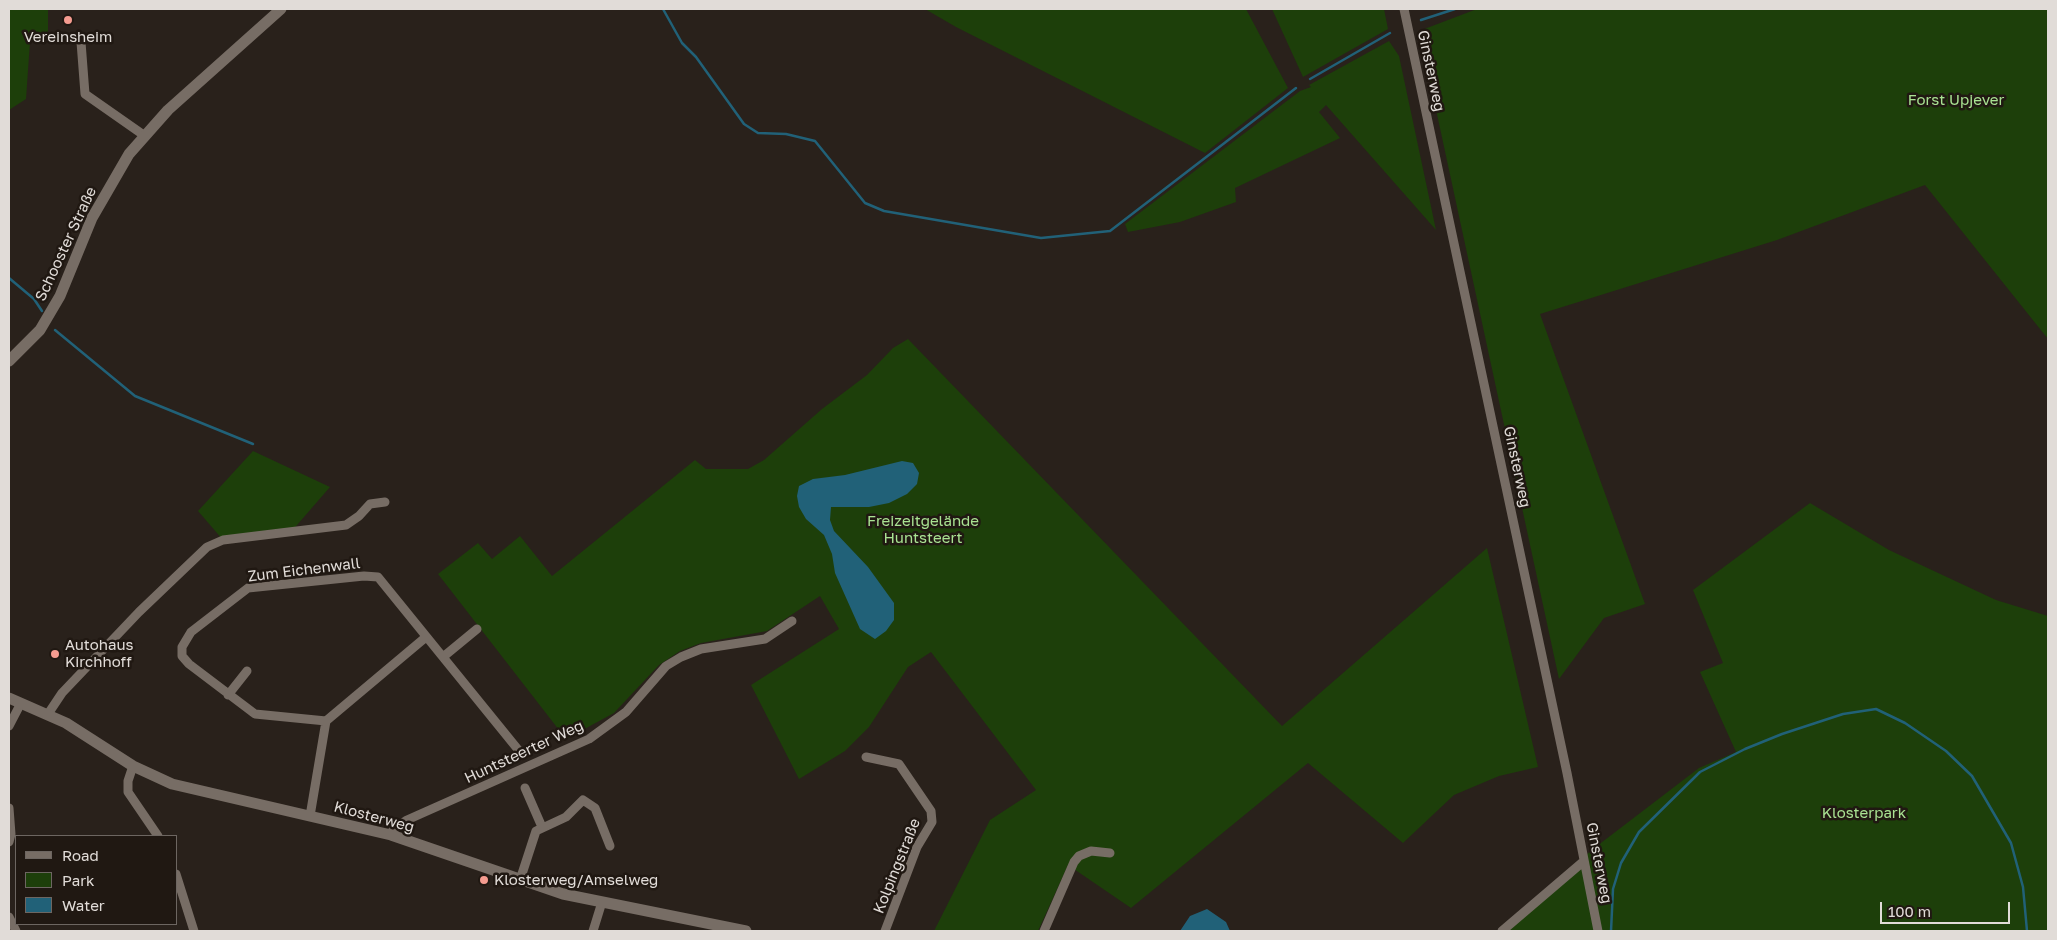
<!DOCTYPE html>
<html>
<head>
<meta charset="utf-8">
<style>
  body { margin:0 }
  #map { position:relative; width:2057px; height:940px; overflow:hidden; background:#29211b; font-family:"Golos Text",sans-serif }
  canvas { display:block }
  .frame { position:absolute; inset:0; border:10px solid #e1dcd8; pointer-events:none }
  .legend { position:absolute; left:15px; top:835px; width:162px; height:90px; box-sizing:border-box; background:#201812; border:1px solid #6d6661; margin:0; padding:6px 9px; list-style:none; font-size:15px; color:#e1dcd8 }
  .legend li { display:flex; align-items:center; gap:10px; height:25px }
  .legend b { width:25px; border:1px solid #6d6661 }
  .scale { position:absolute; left:1880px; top:902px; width:130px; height:22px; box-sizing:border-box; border:2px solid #e1dcd8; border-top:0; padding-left:6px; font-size:15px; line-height:18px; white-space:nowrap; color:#e1dcd8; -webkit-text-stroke:4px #201812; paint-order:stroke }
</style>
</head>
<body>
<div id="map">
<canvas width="2057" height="940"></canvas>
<div class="frame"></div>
<ul class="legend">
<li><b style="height:6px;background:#776d65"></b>Road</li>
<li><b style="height:14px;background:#1d3f0a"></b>Park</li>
<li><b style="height:14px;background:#216178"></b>Water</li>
</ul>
<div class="scale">100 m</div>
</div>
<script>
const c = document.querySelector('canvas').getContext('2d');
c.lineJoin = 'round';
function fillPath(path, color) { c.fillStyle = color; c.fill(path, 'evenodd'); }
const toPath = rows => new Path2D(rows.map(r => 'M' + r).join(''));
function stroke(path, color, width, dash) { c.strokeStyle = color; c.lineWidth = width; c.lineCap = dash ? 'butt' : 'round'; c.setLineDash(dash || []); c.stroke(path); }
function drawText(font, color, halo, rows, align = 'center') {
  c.font = font + ' "Golos Text",sans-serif'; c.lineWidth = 5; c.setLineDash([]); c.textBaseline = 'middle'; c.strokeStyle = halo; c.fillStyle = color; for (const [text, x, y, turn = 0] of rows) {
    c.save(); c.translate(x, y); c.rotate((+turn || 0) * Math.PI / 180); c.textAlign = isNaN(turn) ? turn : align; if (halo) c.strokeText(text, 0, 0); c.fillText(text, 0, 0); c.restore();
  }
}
fillPath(toPath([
  [9,9,48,9,48,41,30,42,26,99,9,110],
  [925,9,1246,9,1288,88,1205,153,956,27],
  [1272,9,1384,9,1388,29,1303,77],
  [1477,9,2048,9,2048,339,1925,185,1777,240,1540,314,1645,604,1604,618,1559,679,1419,31],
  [1389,41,1399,56,1436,230,1326,105,1319,112,1340,138,1235,188,1236,202,1180,222,1128,232,1125,224,1300,91,1311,87,1309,85],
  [908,339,1282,726,1487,548,1538,767,1499,776,1454,795,1403,843,1308,763,1131,908,1068,865,1038,931,934,931,990,820,1036,790,931,652,908,667,869,727,845,751,799,779,751,685,839,629,820,596,767,631,701,643,680,651,659,665,614,713,566,739,438,574,478,543,492,559,520,536,552,576,695,460,706,469,748,469,764,460,822,409,867,375,893,348],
  [253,451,330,487,291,532,223,540,198,511],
  [1810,503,1889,550,1996,600,2048,616,2048,931,1499,931,1593,849,1699,768,1736,752,1700,672,1723,663,1693,590]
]), '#1d3f0a');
fillPath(toPath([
  [902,461,913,463,919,473,917,484,907,494,889,503,869,507,831,507,830,520,834,531,868,567,894,603,894,620,886,631,875,639,860,629,835,573,832,554,824,535,806,519,799,507,797,496,799,486,813,479,845,475],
  [1207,909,1226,922,1230,931,1180,931,1190,916]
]), '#216178');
stroke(toPath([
  [663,9,682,43,696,57,744,124,758,133,786,134,815,141,865,203,884,211,1041,238,1110,231,1296,88],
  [1421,20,1455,9],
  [1310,79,1390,33],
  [9,278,34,299,42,311],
  [55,330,135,396,253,444],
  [1611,931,1613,889,1621,863,1639,832,1700,772,1745,749,1782,734,1843,714,1876,709,1905,723,1946,751,1972,776,2011,843,2023,887,2027,931]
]), '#216178', 2.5);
stroke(toPath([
  [1404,9,1567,773,1598,931],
  [81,42,85,94,145,136],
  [443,657,477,629],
  [228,695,247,671],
  [48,714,62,693,139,612,207,547,223,540,346,525,359,516,370,504,385,502],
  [326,721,426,637],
  [9,726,21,703],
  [866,757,899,764,931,811,932,822,917,847,885,931],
  [133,766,128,781,128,792,158,836],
  [525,788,542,827],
  [9,808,11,834,9,842],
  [310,816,326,721,255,714,189,664,182,656,182,647,191,632,248,588,364,576,378,577,520,752],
  [391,835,393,830,407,820,589,739,626,712,666,666,681,657,701,649,765,639,792,621],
  [176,874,194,931],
  [520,880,536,831,566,817,583,800,595,808,610,846],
  [9,917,16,931],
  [593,931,602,902],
  [1044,931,1074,862,1079,856,1091,851,1110,853],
  [1502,931,1584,861]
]), '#776d65', 9);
stroke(toPath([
  [9,361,40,330,60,296,92,218,129,154,168,110,281,9],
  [9,698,66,723,133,766,172,784,391,835,563,894,746,931]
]), '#776d65', 11);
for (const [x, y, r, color] of [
  [68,20,5,"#f59c90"],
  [55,654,5,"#f59c90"],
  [484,880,5,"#f59c90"]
]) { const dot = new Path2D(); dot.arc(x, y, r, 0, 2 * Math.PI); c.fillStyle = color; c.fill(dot); stroke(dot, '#201812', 2); }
drawText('15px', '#e1dcd8', '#201812', [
  ["Vereinsheim",68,37,"center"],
  ["Autohaus",65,645],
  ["Kirchhoff",65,662],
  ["Klosterweg/Amselweg",494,880]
], 'left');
drawText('15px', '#e1dcd8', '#201812', [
  ["Ginsterweg",1431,71,78],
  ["Schooster Straße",66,244,-65],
  ["Ginsterweg",1517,467,78],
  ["Zum Eichenwall",304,570,-7],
  ["Huntsteerter Weg",524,752,-25],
  ["Klosterweg",374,817,15],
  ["Ginsterweg",1599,863,79],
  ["Kolpingstraße",897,866,-68]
]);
drawText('15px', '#a9e292', '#201812', [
  ["Forst Upjever",1956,100],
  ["Freizeitgelände",923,521],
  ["Huntsteert",923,538],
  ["Klosterpark",1864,813]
]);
</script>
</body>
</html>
